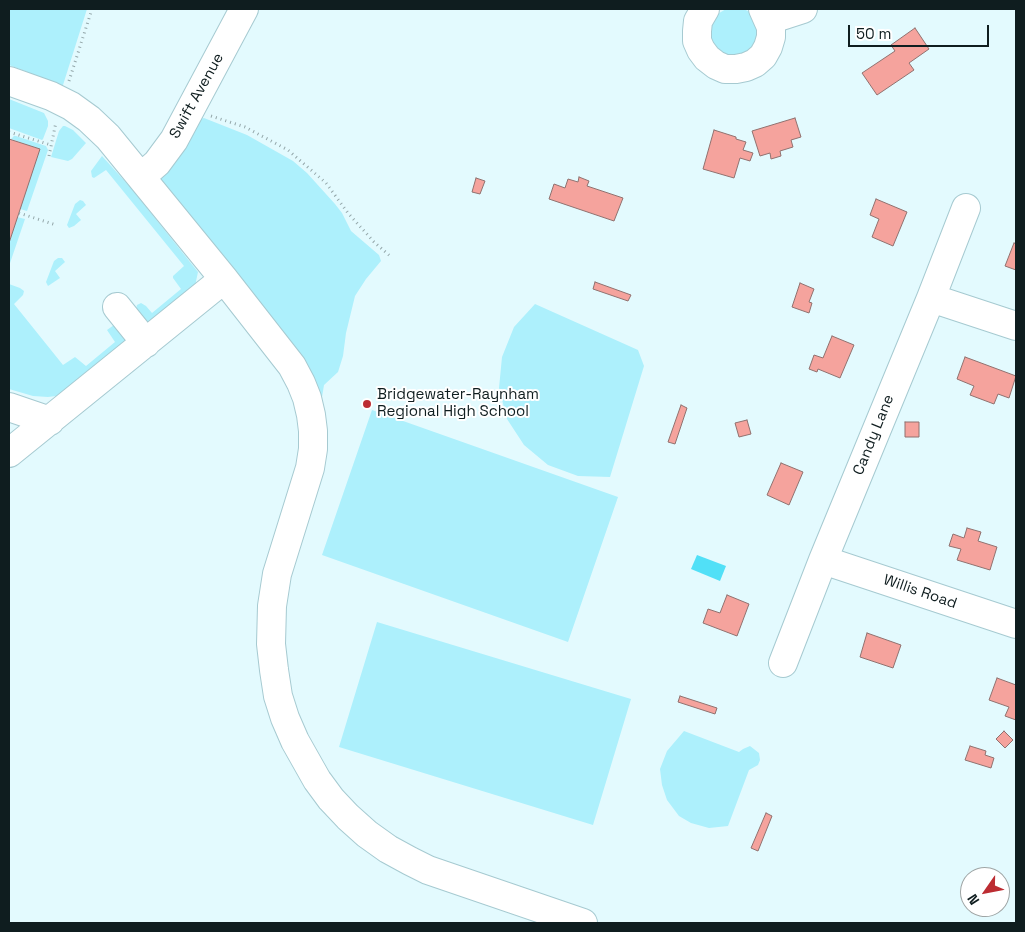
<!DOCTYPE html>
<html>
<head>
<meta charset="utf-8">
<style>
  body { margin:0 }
  #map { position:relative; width:1025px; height:932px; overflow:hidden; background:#e3fafe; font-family:"Space Grotesk",sans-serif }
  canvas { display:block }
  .frame { position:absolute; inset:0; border:10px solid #0f1d1f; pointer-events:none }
  .north { position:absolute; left:960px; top:867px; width:50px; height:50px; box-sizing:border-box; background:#fff; border:1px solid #9fa5a5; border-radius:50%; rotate:237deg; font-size:14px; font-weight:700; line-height:20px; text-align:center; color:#0f1d1f }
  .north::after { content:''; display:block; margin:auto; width:18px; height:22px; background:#bc2c32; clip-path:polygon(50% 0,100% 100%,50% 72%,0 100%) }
  .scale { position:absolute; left:848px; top:25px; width:141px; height:22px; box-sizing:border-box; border:2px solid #0f1d1f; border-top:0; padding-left:6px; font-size:15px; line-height:18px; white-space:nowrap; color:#0f1d1f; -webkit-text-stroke:4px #fff; paint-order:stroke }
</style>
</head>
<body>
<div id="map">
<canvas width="1025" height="932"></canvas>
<div class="frame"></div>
<div class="north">N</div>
<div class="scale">50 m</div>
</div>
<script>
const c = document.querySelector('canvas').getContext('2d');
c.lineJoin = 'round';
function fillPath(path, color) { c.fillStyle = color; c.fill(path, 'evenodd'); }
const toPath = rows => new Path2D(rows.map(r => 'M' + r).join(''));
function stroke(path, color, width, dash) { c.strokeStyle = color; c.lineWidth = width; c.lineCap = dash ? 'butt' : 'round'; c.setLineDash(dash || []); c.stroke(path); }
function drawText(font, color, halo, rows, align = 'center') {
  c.font = font + ' "Space Grotesk",sans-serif'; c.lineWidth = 4; c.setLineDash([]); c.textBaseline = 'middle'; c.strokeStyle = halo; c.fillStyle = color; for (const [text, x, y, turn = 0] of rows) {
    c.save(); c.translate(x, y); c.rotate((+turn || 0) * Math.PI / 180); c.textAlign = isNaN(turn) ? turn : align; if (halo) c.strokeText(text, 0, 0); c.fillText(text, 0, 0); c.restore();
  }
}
fillPath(toPath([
  [9,9,87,9,63,85,60,87,25,71,9,65],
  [726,9,743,9,748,11,754,17,760,33,754,48,741,56,726,55,719,52,714,46,711,39,710,31,712,22,716,15],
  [9,99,44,113,48,121,48,126,43,139,42,140,9,128],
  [204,118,247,135,293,161,307,173,335,204,342,213,351,231,379,255,381,261,366,279,355,296,346,333,343,356,338,372,324,385,321,403,159,180,200,119],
  [63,126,65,126,73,130,86,143,72,159,68,161,51,157,59,131],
  [14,136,16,136,46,146,48,150,27,211,20,209,39,149,11,139],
  [102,156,131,188,198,272,195,286,147,325,136,309,137,305,141,303,146,306,152,313,181,289,173,278,173,276,184,266,106,170,94,178,92,177,91,171],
  [80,200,83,201,86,205,76,214,81,220,74,226,69,228,67,225,75,204],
  [17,217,25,219,9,266,9,243],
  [58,258,62,258,65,262,55,271,60,278,48,286,46,282,54,261],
  [9,284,20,288,24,291,23,295,14,304,63,365,75,357,86,366,115,342,107,330,114,325,127,338,127,343,64,392,56,396,48,397,33,396,9,389],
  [535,304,638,350,644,366,610,477,578,476,548,465,524,445,507,419,499,388,502,357,514,327],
  [372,410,618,497,568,642,322,555],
  [377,622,631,699,593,825,339,747],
  [684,731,739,752,743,749,750,746,759,753,760,760,758,765,749,770,728,826,709,828,691,823,679,816,667,800,662,785,660,769,667,751]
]), '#adf0fc');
fillPath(toPath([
  [697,555,726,566,720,581,691,569]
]), '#51e0f7');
const building = toPath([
  [915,28,929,49,909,63,914,70,877,95,862,73,895,51,891,45,915,28],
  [795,118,801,137,791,140,793,147,780,151,781,156,771,159,770,153,760,156,752,131,795,118],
  [714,130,736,137,736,139,746,142,743,150,753,153,750,161,740,158,734,178,703,169,714,130],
  [9,139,40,149,9,243,9,139],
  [579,177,589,181,587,186,623,198,614,221,549,199,554,184,565,188,568,179,578,182,579,177],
  [476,178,485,181,480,194,472,192,476,178],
  [876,199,907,212,893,246,872,237,879,219,870,215,876,199],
  [1014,243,1016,244,1016,270,1005,266,1014,243],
  [595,282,631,295,628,301,593,289,595,282],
  [800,283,814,289,809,302,812,303,809,313,792,307,800,283],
  [832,336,854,345,840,378,818,369,817,372,809,369,814,355,823,358,832,336],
  [965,357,1016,376,1009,398,998,394,994,404,970,395,974,386,957,379,965,357],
  [681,405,687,408,675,444,668,442,681,405],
  [747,420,751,434,739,437,735,423,747,420],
  [905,422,919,422,919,437,905,437,905,422],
  [781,463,803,472,789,505,767,495,781,463],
  [967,528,981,532,978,541,997,547,990,570,957,560,961,549,949,546,953,534,964,538,967,528],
  [727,595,749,604,737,636,703,623,708,609,720,613,727,595],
  [867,633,901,645,893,668,860,657,867,633],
  [997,678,1016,685,1016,720,1005,716,1009,707,989,700,997,678],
  [680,696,717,708,715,714,678,702,680,696],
  [1004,731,1013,740,1005,748,996,739,1004,731],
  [970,746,986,751,985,755,994,758,991,768,965,760,970,746],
  [766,813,772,816,758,851,751,848,766,813]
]);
fillPath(building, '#f5a39d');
stroke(building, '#90716f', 1);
const minor = toPath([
  [705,9,698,21,697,31,697,41,701,50,707,58,716,65,725,69,736,69,746,67,755,63,763,56,768,47,771,37,771,27,763,9],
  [769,20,803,9],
  [9,81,51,96,71,106,89,119,108,137,224,279,292,366,301,383,307,398,311,415,313,431,313,449,310,468,277,574,272,606,271,644,274,670,278,696,285,718,295,741,317,780,331,799,348,817,367,834,388,849,410,861,428,870,583,923],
  [141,177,157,163,174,140,244,9],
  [931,298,1016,326],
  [117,307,146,343],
  [9,407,50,421],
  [9,453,224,279],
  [823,560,1016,624],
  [783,663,823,560,931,298,966,208]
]);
stroke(minor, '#a6cad1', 30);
stroke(toPath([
  [69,81,92,9],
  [211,116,245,127,288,150,326,183,348,213,374,242,390,256],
  [9,132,51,145],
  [49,156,56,122],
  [19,213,56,225]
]), '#94a7aa', 3, [1, 4]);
stroke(minor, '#fff', 28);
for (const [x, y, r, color] of [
  [367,404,5,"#bc2c32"]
]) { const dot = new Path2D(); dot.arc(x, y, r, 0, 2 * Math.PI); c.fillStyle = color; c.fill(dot); stroke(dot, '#fff', 2); }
drawText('15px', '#0f1d1f', '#fff', [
  ["Swift Avenue",197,96,-61],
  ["Candy Lane",874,435,-68],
  ["Willis Road",920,592,19]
]);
drawText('15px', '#0f1d1f', '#fff', [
  ["Bridgewater-Raynham",377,395],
  ["Regional High School",377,412]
], 'left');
</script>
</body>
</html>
